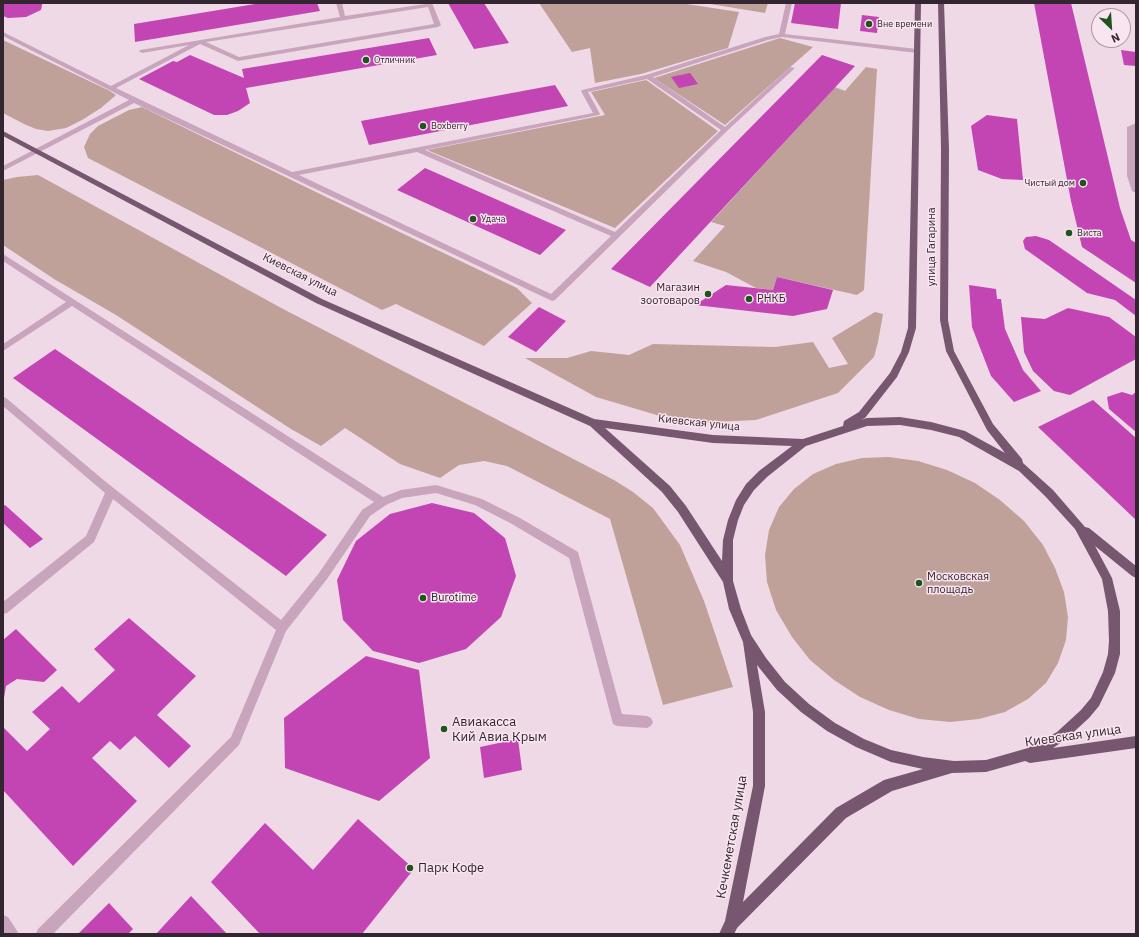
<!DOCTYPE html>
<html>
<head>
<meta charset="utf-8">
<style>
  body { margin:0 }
  #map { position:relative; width:1139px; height:937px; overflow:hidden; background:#f0d9e7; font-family:"IBM Plex Sans",sans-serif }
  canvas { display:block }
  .frame { position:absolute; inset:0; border:4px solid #342631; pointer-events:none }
  .north { position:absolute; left:1091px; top:8px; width:40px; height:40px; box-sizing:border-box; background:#f8e5f0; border:1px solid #aa99a4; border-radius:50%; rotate:155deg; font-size:11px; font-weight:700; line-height:16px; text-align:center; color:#342631 }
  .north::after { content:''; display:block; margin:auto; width:14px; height:18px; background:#20541d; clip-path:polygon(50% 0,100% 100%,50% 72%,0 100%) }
</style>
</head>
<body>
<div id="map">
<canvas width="1139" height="937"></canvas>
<div class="frame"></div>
<div class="north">N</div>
</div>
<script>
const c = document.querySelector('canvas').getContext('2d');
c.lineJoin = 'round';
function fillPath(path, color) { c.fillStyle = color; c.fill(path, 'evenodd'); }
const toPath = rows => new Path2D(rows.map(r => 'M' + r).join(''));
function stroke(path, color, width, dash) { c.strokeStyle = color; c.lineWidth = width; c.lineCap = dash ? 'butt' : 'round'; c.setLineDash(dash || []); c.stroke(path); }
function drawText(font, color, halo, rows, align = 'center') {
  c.font = font + ' "IBM Plex Sans",sans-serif'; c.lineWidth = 3; c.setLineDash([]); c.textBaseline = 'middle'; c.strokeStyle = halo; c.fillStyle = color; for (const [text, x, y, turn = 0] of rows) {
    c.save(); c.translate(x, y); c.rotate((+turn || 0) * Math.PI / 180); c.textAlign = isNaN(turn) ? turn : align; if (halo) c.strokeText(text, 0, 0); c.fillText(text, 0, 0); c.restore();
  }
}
fillPath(toPath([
  [539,3,680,3,739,12,728,48,641,74,595,83,590,48,572,52],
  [704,3,768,3,765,13],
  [780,38,813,47,725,125,654,78],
  [3,40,108,90,116,95,101,108,82,120,66,128,48,131,36,129,24,124,3,113],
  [866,67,877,69,864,290,857,295,777,277,773,290,756,288,726,272,693,261,725,226,711,222,835,87,845,91],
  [646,80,718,131,615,228,427,150,605,115,591,92],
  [142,107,320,194,517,288,532,303,484,346,396,304,382,310,88,158,84,147,90,134,98,126,129,110],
  [38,175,285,310,614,480,633,492,653,508,680,545,704,601,733,687,663,705,610,519,507,466,484,461,459,465,440,478,400,464,345,428,321,446,291,429,116,315,54,279,3,245,3,180,17,177],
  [875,312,883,314,878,342,874,357,838,393,756,420,692,423,660,416,596,397,525,358,567,358,591,351,629,355,653,344,775,347,813,342,829,368,848,364,832,338],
  [889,457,918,461,947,470,975,483,1000,500,1024,521,1043,545,1055,568,1064,592,1068,617,1066,640,1058,663,1046,683,1028,699,1005,712,979,719,950,722,919,719,889,710,860,697,834,680,810,660,792,637,776,610,767,582,765,555,769,530,779,507,794,489,813,474,836,464,862,458]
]), '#bfa199');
fillPath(toPath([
  [3,3,42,3,42,5,41,10,26,17,8,18,3,16],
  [261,3,317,3,320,11,135,42,134,24],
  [448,3,484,3,509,43,474,49],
  [795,3,841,3,838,29,791,23],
  [1034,3,1071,3,1120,208,1131,240,1136,243,1136,283,1082,247,1071,201],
  [862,15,879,17,877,33,860,31],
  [429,38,437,55,246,88,250,103,238,111,227,115,214,115,139,79,173,61,177,62,190,55,244,78,242,69],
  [1121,50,1136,52,1136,66,1124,65],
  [822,55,855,66,650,287,611,269],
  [690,73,698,84,679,88,671,77],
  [555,85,568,106,369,145,361,121],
  [987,115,1017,119,1023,180,1002,179,978,170,971,126],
  [425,168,566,230,540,255,397,190],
  [1036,236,1049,240,1136,300,1136,316,1115,300,1087,293,1025,249,1023,241,1026,237],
  [777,277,833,290,827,309,793,316,695,305,726,285,773,290],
  [969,285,996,289,997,299,1001,299,1005,329,1023,370,1041,391,1014,402,991,376,972,327],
  [539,307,566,321,536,352,508,337],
  [1068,308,1109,317,1136,337,1136,359,1070,395,1054,391,1033,371,1024,352,1021,317,1045,319],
  [55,349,327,535,286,576,13,378],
  [1122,392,1132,395,1136,392,1136,432,1109,409,1107,397],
  [1093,400,1136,438,1136,520,1038,427],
  [432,503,474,513,505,538,516,576,501,617,466,649,419,663,373,651,343,620,337,580,356,541,390,514],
  [5,505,43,539,30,548,3,523,3,506],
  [129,618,196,676,157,715,191,746,169,768,135,736,120,750,110,741,92,758,137,801,73,866,3,790,3,727,27,751,50,729,32,712,62,686,79,703,115,670,94,649],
  [16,629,57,670,44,682,17,679,6,686,3,704,3,640],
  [366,656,419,670,430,758,379,801,285,768,284,718],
  [518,739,522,770,484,778,480,747],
  [358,819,414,869,362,934,260,934,211,882,265,823,313,870],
  [191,896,227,934,156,934],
  [109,903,133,929,128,934,78,934]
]), '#c344b3');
fillPath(toPath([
  [336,3,342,3,345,16,432,3,441,25,438,27,238,61,200,44,116,88,292,172,593,113,581,91,582,90,646,75,765,37,779,34,786,3,792,3,785,34,917,49,920,51,917,53,782,37,768,40,653,77,725,127,790,67,795,68,727,131,555,300,552,301,134,103,3,171,3,166,129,100,3,36,3,32,111,86,189,45,142,53,139,51,140,50,340,17,336,3],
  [428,7,434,24,239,57,206,42,428,7],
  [647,79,721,130,615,232,425,150,599,115,600,114,588,92,647,79],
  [417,152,611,236,551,294,299,175,417,152],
  [1136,123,1136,127,1135,128,1136,193,1132,191,1127,176,1127,127,1136,123],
  [3,254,383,497,401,490,436,485,482,499,520,518,578,552,622,714,647,716,651,718,653,722,651,726,647,728,617,726,613,724,569,558,512,524,475,505,436,493,402,498,386,505,370,516,327,579,286,631,239,745,53,934,36,934,38,929,231,737,276,630,113,499,94,542,7,613,3,614,3,602,86,536,105,493,3,406,3,397,6,398,106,482,281,620,319,573,362,510,374,502,72,306,3,351,3,344,66,302,3,261,3,254],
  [3,915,8,917,19,934,3,934,3,915]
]), '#c8a5bc');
fillPath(toPath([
  [915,3,921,3,916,328,909,352,897,377,865,418,861,420,867,418,900,417,931,422,965,431,1005,453,987,430,946,351,940,320,941,149,938,3,944,3,949,149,948,320,954,351,993,424,1022,459,1023,463,1053,490,1085,527,1089,528,1136,566,1136,578,1132,576,1095,546,1112,578,1120,611,1120,654,1115,673,1099,706,1089,718,1065,740,1053,748,1136,736,1136,748,1030,763,1025,761,986,772,952,773,892,791,846,818,737,928,734,934,719,934,725,921,753,786,753,712,743,642,729,609,723,582,678,512,662,492,590,426,316,303,3,136,3,131,322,299,594,419,713,435,803,439,843,426,844,421,859,412,890,373,901,352,908,328,915,3],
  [900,425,931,430,959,437,1019,471,1045,496,1075,529,1102,579,1108,611,1109,641,1108,654,1103,672,1091,698,1081,710,1057,732,1028,748,986,760,954,761,923,757,891,750,864,739,835,723,809,704,785,682,766,658,751,635,741,609,733,581,733,540,738,520,744,505,754,490,767,477,806,446,867,426,900,425],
  [605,428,713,443,792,446,759,471,746,484,736,500,728,520,723,540,722,561,686,506,670,486,605,428],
  [757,665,777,690,801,712,827,731,856,747,891,762,923,769,884,780,836,808,743,902,765,786,765,712,757,665]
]), '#76576f');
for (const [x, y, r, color] of [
  [869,24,4,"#20541d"],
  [366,60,4,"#20541d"],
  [423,126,4,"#20541d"],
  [1083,183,4,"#20541d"],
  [473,219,4,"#20541d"],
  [1069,233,4,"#20541d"],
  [708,294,4,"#20541d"],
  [749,299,4,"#20541d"],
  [919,583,4,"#20541d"],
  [423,598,4,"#20541d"],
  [444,729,4,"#20541d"],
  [410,868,4,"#20541d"]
]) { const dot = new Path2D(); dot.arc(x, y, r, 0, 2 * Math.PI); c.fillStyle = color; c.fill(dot); stroke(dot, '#f8e5f0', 1.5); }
drawText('9px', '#342631', '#f8e5f0', [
  ["Вне времени",877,24],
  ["Отличник",374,60],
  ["Boxberry",431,126],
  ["Чистый дом",1075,183,"right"],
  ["Удача",481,219],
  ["Виста",1077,233]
], 'left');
drawText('11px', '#342631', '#f8e5f0', [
  ["улица Гагарина",932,247,-90],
  ["Киевская улица",300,275,27],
  ["Киевская улица",699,423,6]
]);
drawText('11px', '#342631', '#f8e5f0', [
  ["Магазин",700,288,"right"],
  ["зоотоваров",700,301,"right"],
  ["РНКБ",757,299],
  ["Московская",927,577],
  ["площадь",927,590],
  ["Burotime",431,598]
], 'left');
drawText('13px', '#342631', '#f8e5f0', [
  ["Авиакасса",452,722],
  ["Кий Авиа Крым",452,737],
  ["Парк Кофе",418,868]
], 'left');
drawText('13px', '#342631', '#f8e5f0', [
  ["Киевская улица",1073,736,-8],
  ["Кечкеметская улица",732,837,-80]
]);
</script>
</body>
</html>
